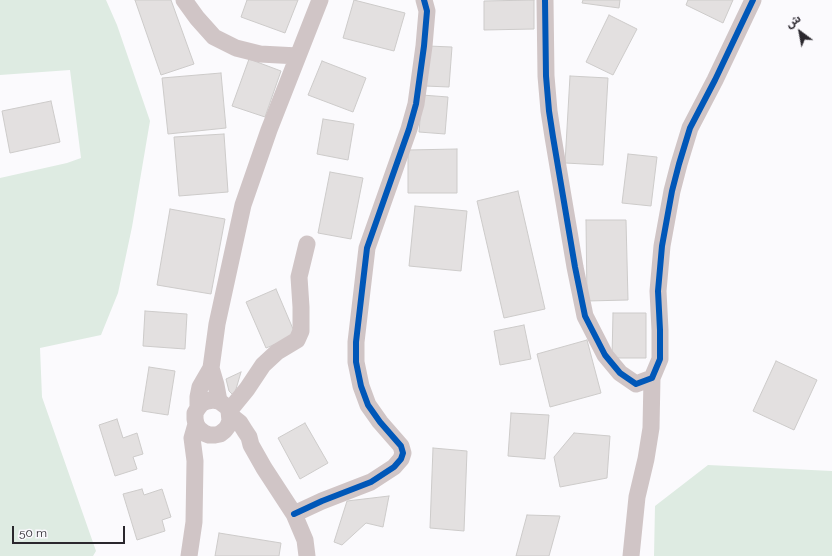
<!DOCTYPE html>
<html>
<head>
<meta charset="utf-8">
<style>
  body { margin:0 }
  #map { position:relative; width:832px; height:556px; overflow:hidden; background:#fbfafd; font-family:Raleway,"Noto Sans Arabic",sans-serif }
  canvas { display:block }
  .north { position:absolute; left:780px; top:12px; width:40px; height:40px; -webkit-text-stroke:3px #fbf9fe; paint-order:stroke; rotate:328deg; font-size:11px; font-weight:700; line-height:16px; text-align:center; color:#2a272d }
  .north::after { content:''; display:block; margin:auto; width:14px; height:18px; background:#2a272d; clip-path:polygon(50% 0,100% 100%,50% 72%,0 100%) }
  .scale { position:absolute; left:12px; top:526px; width:113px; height:18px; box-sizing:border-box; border:2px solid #2a272d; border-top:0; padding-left:5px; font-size:12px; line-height:14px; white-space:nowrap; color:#2a272d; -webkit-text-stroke:3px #fbf9fe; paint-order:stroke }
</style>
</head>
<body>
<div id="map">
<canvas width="832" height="556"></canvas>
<div class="north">ش</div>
<div class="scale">50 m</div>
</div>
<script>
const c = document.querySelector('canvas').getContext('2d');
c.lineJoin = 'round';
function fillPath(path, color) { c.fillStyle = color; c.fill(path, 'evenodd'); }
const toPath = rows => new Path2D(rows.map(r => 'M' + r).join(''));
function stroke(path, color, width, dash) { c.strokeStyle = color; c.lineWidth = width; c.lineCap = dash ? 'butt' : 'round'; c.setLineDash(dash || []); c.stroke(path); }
fillPath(toPath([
  [0,0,106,0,117,25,150,121,132,227,118,293,101,335,40,348,42,397,96,551,93,556,0,556,0,178,67,163,81,158,70,70,0,75],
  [708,465,832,471,832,556,654,556,655,506]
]), '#deebe2');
const building = toPath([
  [135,0,171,0,194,64,161,75,135,0],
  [247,0,298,0,285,33,241,17,247,0],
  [354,0,405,13,394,51,343,38,354,0],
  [534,0,534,29,484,30,484,1,534,0],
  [583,0,620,0,619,8,582,3,583,0],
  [688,0,733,0,723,23,686,5,688,0],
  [609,15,637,29,613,75,586,62,609,15],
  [428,46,452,47,449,87,425,86,428,46],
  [249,59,281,71,265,117,232,106,249,59],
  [322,61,366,78,353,112,308,95,322,61],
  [221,73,226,128,168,134,162,78,221,73],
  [570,76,608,78,603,165,565,163,570,76],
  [422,95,448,97,445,134,419,132,422,95],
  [51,101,60,142,10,153,2,111,51,101],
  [323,119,354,124,348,160,317,154,323,119],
  [224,134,228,192,179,196,174,137,224,134],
  [457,149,457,193,408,193,408,150,457,149],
  [628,154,657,157,651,206,622,203,628,154],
  [330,172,363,178,351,239,318,233,330,172],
  [518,191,545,309,504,318,477,201,518,191],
  [415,206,467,211,461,271,409,266,415,206],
  [170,209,225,219,211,294,157,285,170,209],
  [586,220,626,220,628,300,587,301,586,220],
  [276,289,296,336,266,348,246,302,276,289],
  [145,311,187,314,185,349,143,346,145,311],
  [613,313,646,313,646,358,612,358,613,313],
  [524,325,531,359,500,365,494,331,524,325],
  [587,340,601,393,550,407,537,354,587,340],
  [776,361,817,380,794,430,753,411,776,361],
  [149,367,175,371,168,415,142,411,149,367],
  [241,372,234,396,229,391,226,379,241,372],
  [511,413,549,415,545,459,508,456,511,413],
  [117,419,123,438,137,433,143,454,133,457,137,469,115,476,99,425,117,419],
  [305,423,328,463,300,479,278,438,305,423],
  [574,433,610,436,607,478,560,487,554,457,574,433],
  [433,448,467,451,464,531,430,528,433,448],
  [142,489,144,495,162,489,171,517,162,520,165,531,137,540,123,494,142,489],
  [389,496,383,527,366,523,342,545,334,542,347,501,389,496],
  [527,515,560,516,549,556,516,556,527,515],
  [219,533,281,543,279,556,215,556,219,533]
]);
fillPath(building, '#e3e0e0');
stroke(building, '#cdcbca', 1);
stroke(toPath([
  [184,0,197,18,214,37,236,48,260,54,298,56],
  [545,0,546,76,549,111,553,137,575,267,585,316,605,355,620,373,636,384,652,378,660,359,660,330,658,291,662,246,672,191,679,164,690,128,715,80,753,0],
  [211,368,216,385,219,401,227,407,229,411,230,421,228,426,225,430,220,434,215,435,209,435,204,433,199,429,196,424,195,419,195,413,198,408,202,403,207,401,213,400,219,401],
  [198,408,198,397,200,387,211,368,217,324,243,205,269,130,320,0],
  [229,411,247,389,263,365,277,352,297,340,301,331,301,307,299,277,307,244],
  [230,415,240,423,245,431,249,437,251,445,264,468,294,514,305,540,307,556],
  [294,514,322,501,371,482,394,467,401,459,403,453,401,446,380,422,368,405,361,386,356,362,356,342,367,248,409,129,416,104,424,46,427,11,424,0],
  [189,556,194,522,195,461,192,438,196,424],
  [631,556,637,497,646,459,651,428,652,378]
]), '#d0c5c6', 17);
stroke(toPath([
  [545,0,546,76,549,111,553,137,575,267,585,316,605,355,620,373,636,384,652,378,660,359,660,330,658,291,662,246,672,191,679,164,690,128,715,80,753,0],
  [294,514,322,501,371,482,394,467,401,459,403,453,401,446,380,422,368,405,361,386,356,362,356,342,367,248,409,129,416,104,424,46,427,11,424,0]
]), '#0057b8', 6);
</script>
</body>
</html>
